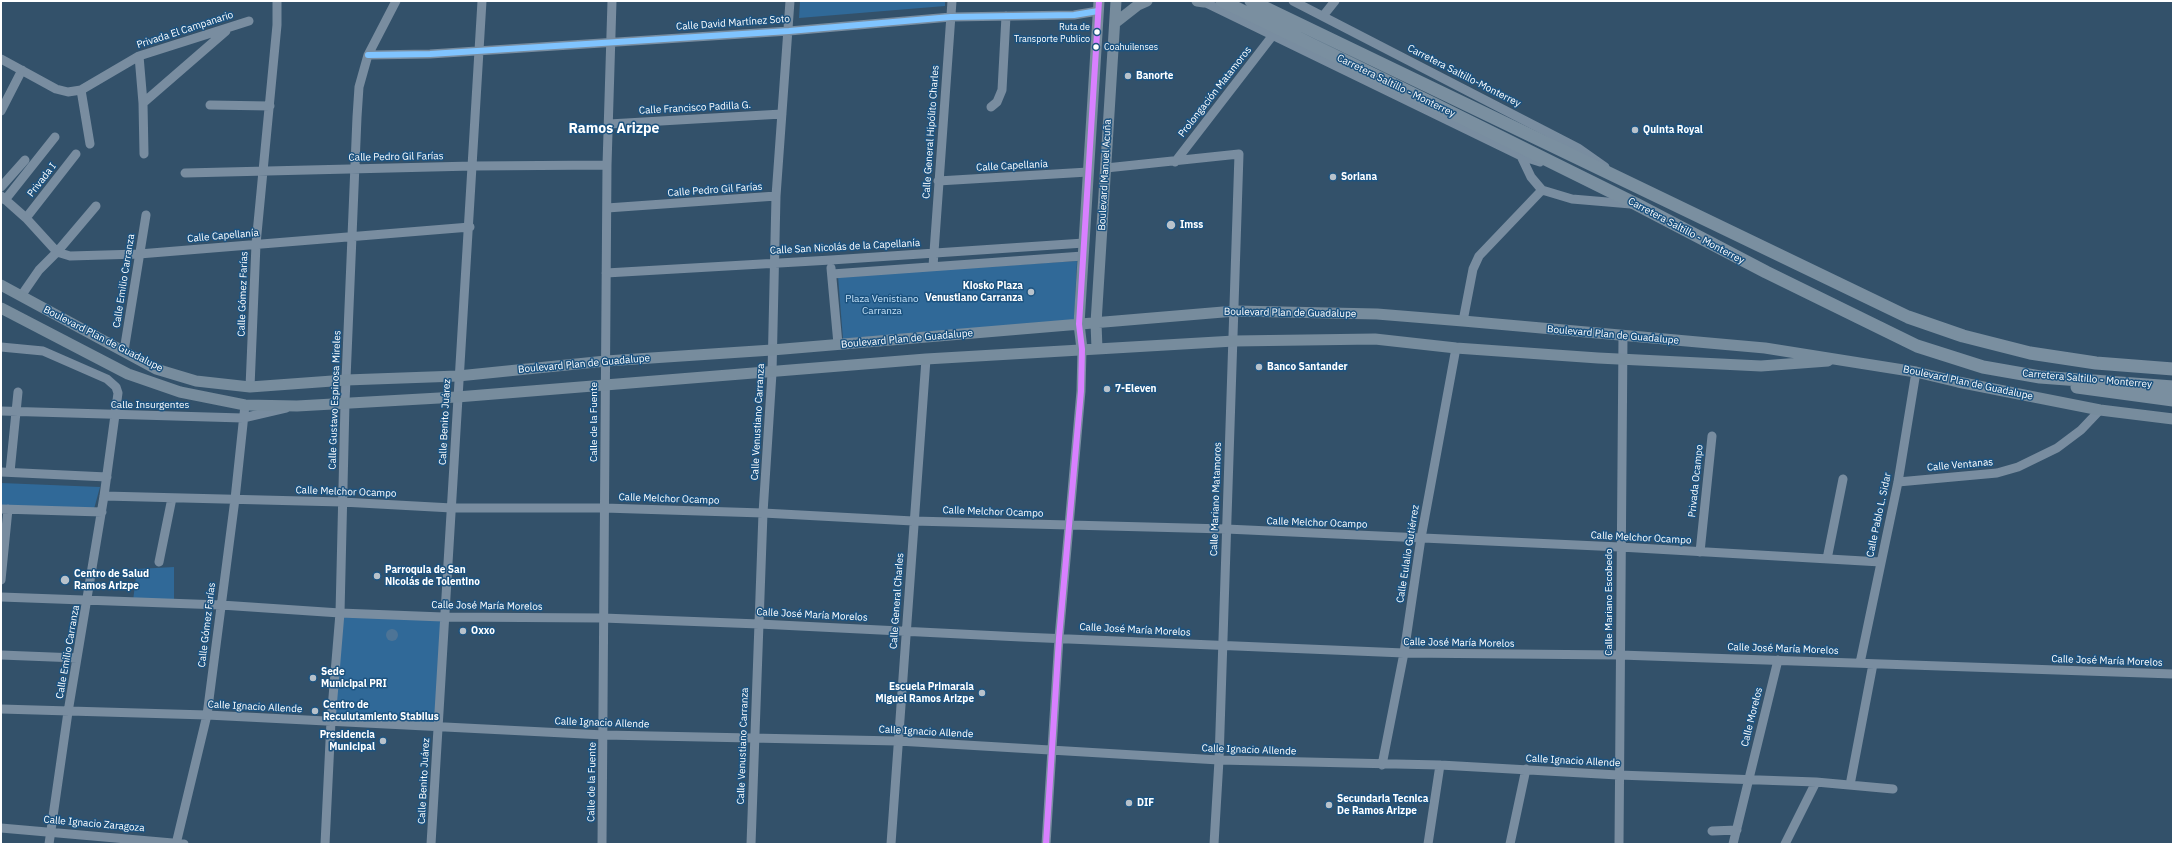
<!DOCTYPE html>
<html>
<head>
<meta charset="utf-8">
<style>
  body { margin:0 }
  #map { position:relative; width:2174px; height:845px; overflow:hidden; background:#33516a; font-family:"IBM Plex Sans",sans-serif }
  canvas { display:block }
  .frame { position:absolute; inset:0; border:2px solid #fff; pointer-events:none }
</style>
</head>
<body>
<div id="map">
<canvas width="2174" height="845"></canvas>
<div class="frame"></div>
</div>
<script>
const c = document.querySelector('canvas').getContext('2d');
c.lineJoin = 'round';
function fillPath(path, color) { c.fillStyle = color; c.fill(path, 'evenodd'); }
const toPath = rows => new Path2D(rows.map(r => 'M' + r).join(''));
function stroke(path, color, width, dash) { c.strokeStyle = color; c.lineWidth = width; c.lineCap = dash ? 'butt' : 'round'; c.setLineDash(dash || []); c.stroke(path); }
function drawText(font, color, halo, rows, align = 'center') {
  c.font = font + ' "IBM Plex Sans",sans-serif'; c.lineWidth = 3; c.setLineDash([]); c.textBaseline = 'middle'; c.strokeStyle = halo; c.fillStyle = color; for (const [text, x, y, turn = 0] of rows) {
    c.save(); c.translate(x, y); c.rotate((+turn || 0) * Math.PI / 180); c.textAlign = isNaN(turn) ? turn : align; if (halo) c.strokeText(text, 0, 0); c.fillText(text, 0, 0); c.restore();
  }
}
fillPath(toPath([
  [800,1,945,1,945,6,799,18],
  [1077,261,1074,322,843,339,838,276],
  [1,483,100,487,94,509,1,506],
  [174,567,174,603,133,601,137,569],
  [341,614,443,617,437,726,332,721]
]), '#306998');
fillPath(toPath([
  '386 635a6 6 0 1 1 12 0a6 6 0 1 1-12 0Z'
]), '#4d7496');
stroke(toPath([
  [1202,1,1521,156,1540,162],
  [1293,1,1578,148,1605,167],
  [1323,16,1335,1],
  [368,55,430,54,789,31,951,17,1074,15,1098,11],
  [139,56,143,103,144,154],
  [1,59,56,89,68,92,81,90,139,56,249,21],
  [81,90,90,144],
  [143,103,226,31],
  [210,105,270,106],
  [991,107,997,102,1002,90,1006,16],
  [1,111,22,70],
  [609,124,782,114],
  [1521,156,1531,177,1542,190,1572,199,1631,204],
  [1175,162,1273,35],
  [1106,168,1239,154,1219,760,1214,844],
  [185,173,473,166,607,165],
  [938,181,1088,172],
  [1,187,25,160],
  [1,196,26,218,57,252,70,256,139,254,470,227],
  [5,200,55,137],
  [607,208,776,196],
  [26,218,76,154],
  [933,266,952,1],
  [831,268,838,344],
  [606,273,831,260,1084,243],
  [832,274,1083,256],
  [21,296,39,270,57,252,96,206],
  [1463,321,1473,269,1479,256,1542,190],
  [1,347,43,351,107,379,116,387,118,393,104,496,68,712,49,844],
  [124,351,146,215],
  [250,387,256,244,277,25,277,1],
  [1,411,243,418,286,408],
  [1,472,107,477],
  [10,472,18,392],
  [1898,482,1997,473,2018,467,2057,448,2081,430,2100,410],
  [104,496,342,502,452,508,604,508,763,513,913,521,1226,529,1620,547,1881,562],
  [1,509,102,512],
  [1700,552,1712,436],
  [1827,559,1843,479],
  [159,562,172,498],
  [1,580,8,509],
  [1,597,221,605,340,613,443,617,603,618,759,624,1021,637,1404,653,1620,655,2173,674],
  [1,655,77,658],
  [1860,663,1898,482,1916,372],
  [1,709,207,715,604,735,898,741,1219,760,1440,765,1618,775,1816,782,1893,789],
  [1382,765,1404,653,1421,538,1456,348],
  [1850,785,1873,664],
  [1,828,184,844],
  [1712,831,1737,830],
  [176,844,207,715,235,499,245,405],
  [325,844,331,721,340,613,345,403,357,117,359,87,368,55,396,1],
  [431,844,482,1],
  [602,844,607,165,612,1],
  [751,844,763,513,772,373,776,196,790,1],
  [891,844,926,359],
  [1046,844,1059,638,1081,391,1082,349],
  [1428,844,1440,765],
  [1510,844,1526,769],
  [1619,844,1623,336],
  [1733,844,1778,660],
  [1785,844,1816,782]
]), '#798da0', 9);
stroke(toPath([
  [1197,1,1204,2],
  [1115,23,1138,5,1147,1],
  [1,285,156,369,196,381,250,387,346,380,458,376,606,361,772,350,1235,311,1377,314,1463,321,1765,348,1916,372,1958,382,2100,410,2173,419],
  [1,308,128,374,180,392,245,405,297,406,457,397,926,359,1234,341,1375,339,1456,348,1598,358,1761,366,1828,361],
  [1082,349,1079,324,1099,1],
  [1097,349,1096,323,1116,1]
]), '#778c9d', 11);
stroke(toPath([
  [1222,1,1434,104,1636,204,1766,272,1917,346,1983,367,2040,377,2173,387],
  [1251,1,1908,317,1963,336,2030,353,2096,363,2173,369],
  [2077,387,2173,400]
]), '#7a8fa0', 13);
stroke(toPath([
  [368,55,430,54,789,31,951,17,1074,15,1098,11]
]), '#80c4ff', 6);
stroke(toPath([
  [1046,844,1059,638,1081,391,1082,349,1079,324,1099,1]
]), '#d880ff', 6);
for (const [x, y, r, color] of [
  [1097,32,3.5,"#fff"],
  [1096,47,3.5,"#fff"],
  [1128,76,4,"#b8c2cb"],
  [1635,130,4,"#b8c2cb"],
  [1333,177,4,"#b8c2cb"],
  [1171,225,5,"#b8c2cb"],
  [1031,292,4,"#b8c2cb"],
  [1259,367,4,"#b8c2cb"],
  [1107,389,4,"#b8c2cb"],
  [377,576,4,"#b8c2cb"],
  [65,580,5,"#b8c2cb"],
  [463,631,4,"#b8c2cb"],
  [313,678,4,"#b8c2cb"],
  [982,693,4,"#b8c2cb"],
  [315,711,4,"#b8c2cb"],
  [383,741,4,"#b8c2cb"],
  [1129,803,4,"#b8c2cb"],
  [1329,805,4,"#b8c2cb"]
]) { const dot = new Path2D(); dot.arc(x, y, r, 0, 2 * Math.PI); c.fillStyle = color; c.fill(dot); stroke(dot, '#1c5380', 1.5); }
drawText('9px', '#fff', '#1c5380', [
  ["Ruta de",1090,27],
  ["Transporte Publico",1090,39],
  ["Coahuilenses",1104,47,"left"]
], 'right');
drawText('10px', '#fff', '#1c5380', [
  ["Calle David Martínez Soto",733,23,-4],
  ["Privada El Campanario",185,30,-18],
  ["Carretera Saltillo-Monterrey",1464,76,27],
  ["Carretera Saltillo - Monterrey",1396,86,26],
  ["Prolongación Matamoros",1215,92,-52],
  ["Calle Francisco Padilla G.",695,108,-3],
  ["Calle General Hipólito Charles",931,132,-86],
  ["Calle Pedro Gil Farías",396,157,-1],
  ["Calle Capellanía",1012,166,-3],
  ["Boulevard Manuel Acuña",1105,175,-87],
  ["Privada I",42,180,-52],
  ["Calle Pedro Gil Farías",715,190,-4],
  ["Carretera Saltillo - Monterrey",1686,231,28],
  ["Calle Capellanía",223,236,-5],
  ["Calle San Nicolás de la Capellanía",845,247,-3],
  ["Calle Emilio Carranza",124,281,-81],
  ["Calle Gómez Farías",243,294,-88],
  ["Boulevard Plan de Guadalupe",1290,313,1],
  ["Boulevard Plan de Guadalupe",1613,335,5],
  ["Boulevard Plan de Guadalupe",103,339,27],
  ["Boulevard Plan de Guadalupe",907,339,-5],
  ["Boulevard Plan de Guadalupe",584,364,-5],
  ["Carretera Saltillo - Monterrey",2087,379,5],
  ["Boulevard Plan de Guadalupe",1968,383,12],
  ["Calle Gustavo Espinosa Mireles",335,400,-88],
  ["Calle Insurgentes",150,405],
  ["Calle Benito Juárez",445,422,-87],
  ["Calle de la Fuente",594,422,-90],
  ["Calle Venustiano Carranza",758,422,-87],
  ["Calle Ventanas",1960,465,-5],
  ["Privada Ocampo",1696,481,-84],
  ["Calle Melchor Ocampo",346,492,2],
  ["Calle Melchor Ocampo",669,499,2],
  ["Calle Mariano Matamoros",1216,499,-88],
  ["Calle Melchor Ocampo",993,512,2],
  ["Calle Pablo L. Sidar",1879,515,-78],
  ["Calle Melchor Ocampo",1317,523,2],
  ["Calle Melchor Ocampo",1641,538,3],
  ["Calle Eulalio Gutiérrez",1408,554,-81],
  ["Calle General Charles",897,601,-86],
  ["Calle Mariano Escobedo",1609,602,-90],
  ["Calle José María Morelos",487,606,1],
  ["Calle José María Morelos",812,615,3],
  ["Calle Gómez Farías",207,625,-83],
  ["Calle José María Morelos",1135,630,3],
  ["Calle José María Morelos",1459,643,1],
  ["Calle José María Morelos",1783,649,2],
  ["Calle Emilio Carranza",68,652,-80],
  ["Calle José María Morelos",2107,661,2],
  ["Calle Ignacio Allende",255,707,3],
  ["Calle Morelos",1752,717,-76],
  ["Calle Ignacio Allende",602,723,2],
  ["Calle Ignacio Allende",926,732,3],
  ["Calle Venustiano Carranza",743,746,-88],
  ["Calle Ignacio Allende",1249,750,2],
  ["Calle Ignacio Allende",1573,761,3],
  ["Calle Benito Juárez",424,781,-87],
  ["Calle de la Fuente",592,782,-89],
  ["Calle Ignacio Zaragoza",94,824,5]
]);
drawText('bold 10px', '#fff', '#1c5380', [
  ["Banorte",1136,76],
  ["Quinta Royal",1643,130],
  ["Soriana",1341,177],
  ["Imss",1180,225],
  ["Kiosko Plaza",1023,286,"right"],
  ["Venustiano Carranza",1023,298,"right"],
  ["Banco Santander",1267,367],
  ["7-Eleven",1115,389],
  ["Parroquia de San",385,570],
  ["Nicolás de Tolentino",385,582],
  ["Centro de Salud",74,574],
  ["Ramos Arizpe",74,586],
  ["Oxxo",471,631],
  ["Sede",321,672],
  ["Municipal PRI",321,684],
  ["Escuela Primaraia",974,687,"right"],
  ["Miguel Ramos Arizpe",974,699,"right"],
  ["Centro de",323,705],
  ["Reculutamiento Stabilus",323,717],
  ["Presidencia",375,735,"right"],
  ["Municipal",375,747,"right"],
  ["Secundaria Tecnica",1337,799],
  ["De Ramos Arizpe",1337,811],
  ["DIF",1137,803]
], 'left');
drawText('10px', '#c4e1f7', '#1c5380', [
  ["Plaza Venistiano",882,299],
  ["Carranza",882,311]
]);
drawText('bold 14px', '#fff', '#1c5380', [
  ["Ramos Arizpe",614,129]
]);
</script>
</body>
</html>
